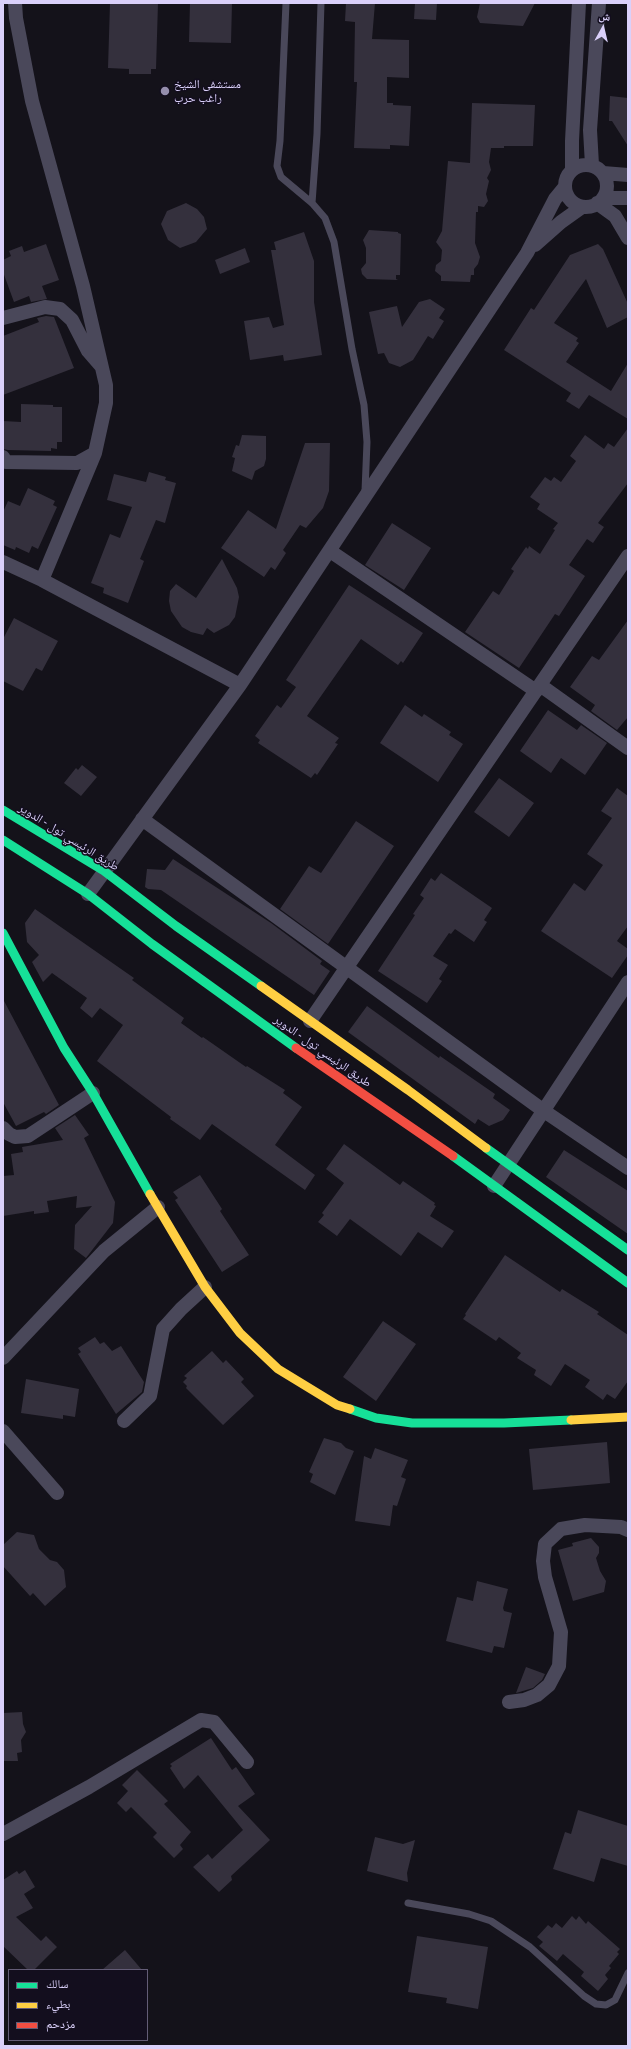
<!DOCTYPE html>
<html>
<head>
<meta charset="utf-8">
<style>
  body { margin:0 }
  #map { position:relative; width:631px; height:2049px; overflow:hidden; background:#14121a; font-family:Ubuntu,"Noto Naskh Arabic",sans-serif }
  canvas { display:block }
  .frame { position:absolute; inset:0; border:4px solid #dad0fa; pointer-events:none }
  .legend { position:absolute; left:8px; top:1969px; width:140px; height:72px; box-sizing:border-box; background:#130e1e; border:1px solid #635c76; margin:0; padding:5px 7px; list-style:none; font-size:12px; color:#dad0fa }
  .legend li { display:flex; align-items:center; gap:8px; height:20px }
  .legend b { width:20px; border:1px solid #635c76 }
  .north { position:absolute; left:583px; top:8px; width:40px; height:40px; -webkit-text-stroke:3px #130e1e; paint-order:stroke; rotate:8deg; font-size:11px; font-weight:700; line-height:16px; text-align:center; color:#dad0fa }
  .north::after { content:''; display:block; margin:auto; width:14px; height:18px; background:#dad0fa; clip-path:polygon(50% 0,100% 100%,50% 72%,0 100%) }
</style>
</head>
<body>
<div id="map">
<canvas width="631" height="2049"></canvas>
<div class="frame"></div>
<ul class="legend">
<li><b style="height:5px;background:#16e098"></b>سالك</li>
<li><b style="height:5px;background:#ffcf43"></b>بطيء</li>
<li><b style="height:5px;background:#f24e42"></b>مزدحم</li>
</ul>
<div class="north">ش</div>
</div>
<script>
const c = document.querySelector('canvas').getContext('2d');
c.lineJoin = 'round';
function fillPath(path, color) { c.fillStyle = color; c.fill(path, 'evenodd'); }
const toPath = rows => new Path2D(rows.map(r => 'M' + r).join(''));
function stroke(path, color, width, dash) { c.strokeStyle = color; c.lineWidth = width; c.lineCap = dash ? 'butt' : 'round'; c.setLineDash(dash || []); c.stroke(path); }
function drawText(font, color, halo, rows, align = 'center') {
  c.font = font + ' Ubuntu,"Noto Naskh Arabic",sans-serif'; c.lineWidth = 3; c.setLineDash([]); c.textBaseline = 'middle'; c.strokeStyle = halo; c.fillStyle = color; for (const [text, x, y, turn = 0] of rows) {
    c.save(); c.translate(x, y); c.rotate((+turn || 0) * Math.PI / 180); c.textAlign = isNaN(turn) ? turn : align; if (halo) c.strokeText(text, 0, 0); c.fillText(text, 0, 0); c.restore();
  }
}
fillPath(toPath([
  [110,3,158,3,156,69,151,69,151,74,129,74,129,69,108,68],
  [190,3,232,3,231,43,189,42],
  [346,3,375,3,372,39,409,40,409,78,387,77,387,103,393,103,393,105,411,106,409,146,390,145,390,149,354,148,357,82,354,82,355,22,345,21],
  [415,3,437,3,436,20,414,19],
  [480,3,535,3,523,26,480,23,477,17],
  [610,96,628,98,628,146,612,121,609,121],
  [472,103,535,105,533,146,504,146,504,148,491,148,489,162,491,170,487,178,489,181,486,194,488,201,484,207,478,206,478,212,476,212,475,243,480,257,478,264,474,269,474,275,471,275,470,282,441,281,441,276,435,271,436,265,441,261,442,250,436,242,442,231,448,161,470,163],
  [186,203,197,209,204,217,207,229,196,242,180,248,168,240,161,224,167,211],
  [369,230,398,232,398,233,401,234,400,275,396,275,396,279,398,280,367,279,362,274,361,269,366,263,366,248,363,240],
  [304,232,314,261,314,302,322,355,284,361,283,355,250,360,244,321,269,317,273,328,284,325,271,250,276,250,274,242],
  [46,244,59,280,42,286,47,299,31,302,29,296,14,302,3,272,3,260,11,256,9,251,22,246,24,252],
  [598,244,603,249,628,304,628,317,607,328,586,279,554,323,578,338,576,341,579,343,566,362,611,391,628,363,628,419,589,395,579,409,566,401,571,393,504,350,531,308,534,310,570,255],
  [245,248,250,262,220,274,215,260],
  [430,299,445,309,439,318,444,321,433,339,428,336,413,360,400,367,389,363,384,353,378,354,369,312,397,306,402,327,419,302],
  [46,316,54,317,74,368,3,395,3,336,39,322,37,318],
  [21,404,53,405,53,407,62,407,62,442,57,442,57,449,51,448,51,451,8,450,3,449,3,421,21,422],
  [628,428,628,483,598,523,604,527,593,543,587,539,569,565,585,576,559,616,555,614,519,668,465,632,493,591,499,595,514,571,511,569,526,547,528,549,529,546,540,554,555,530,553,529,558,523,537,509,540,504,530,497,545,477,551,481,554,477,561,482,576,461,570,456,585,435,604,449,608,443,614,447],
  [242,435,266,436,266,459,264,466,255,471,252,480,232,471,235,458,232,457,236,445,239,446],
  [305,443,330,443,329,491,323,508,306,528,300,525,283,550,286,553,275,570,271,567,264,577,221,548,248,510,276,529],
  [149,472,166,477,165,480,176,483,165,523,156,520,140,559,144,561,128,603,103,593,104,588,91,583,110,534,120,538,132,507,107,500,114,474,146,482],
  [28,488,55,501,53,505,57,507,38,549,32,546,29,553,16,547,15,550,3,545,3,512,8,501,20,506],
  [392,523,431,548,404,590,365,565],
  [222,559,237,588,239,597,235,617,229,625,214,633,207,628,203,635,191,632,182,627,171,611,169,601,170,591,176,584,196,598],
  [349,585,423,633,403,663,401,661,398,665,361,639,307,716,339,738,335,743,338,744,317,775,315,773,311,778,258,743,260,740,255,736,277,705,281,708,296,687,286,680],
  [14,618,58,641,42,671,36,668,23,691,3,681,3,639],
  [628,620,628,717,617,730,591,711,595,705,570,687,592,656,599,660],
  [405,705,422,717,424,714,451,732,449,735,463,744,438,782,380,743],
  [548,710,577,730,581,725,607,743,585,775,561,758,551,773,520,751],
  [82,765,97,777,81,796,64,783,76,768,78,770],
  [499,778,534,803,509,837,474,812],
  [617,788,628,796,628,926,617,941,628,949,628,955,612,978,541,931,574,883,585,891,603,865,587,854,612,818,601,811],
  [356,821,394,846,328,944,280,909,309,866,321,873],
  [173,859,271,923,322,961,320,964,330,971,314,995,161,890,148,889,145,887,147,869,165,870],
  [441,873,492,908,484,920,487,922,474,942,455,929,451,934,449,933,433,956,448,965,439,979,442,981,427,1003,378,971,415,915,413,914,424,898,420,895,431,878,435,881],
  [35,909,134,978,132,980,184,1018,181,1023,202,1038,203,1037,246,1067,247,1066,285,1090,283,1093,302,1107,275,1145,315,1175,305,1190,212,1124,200,1140,170,1119,171,1117,97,1061,123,1025,100,1008,92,1018,80,1008,87,998,52,973,43,982,32,962,39,955,27,942,25,923],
  [3,999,59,1105,46,1114,44,1112,16,1126,3,1102],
  [367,1006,439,1058,440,1056,495,1094,493,1098,510,1110,503,1120,489,1126,478,1119,475,1124,348,1032],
  [75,1115,89,1135,84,1138,115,1202,113,1223,86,1258,74,1249,75,1225,92,1206,76,1208,77,1196,47,1201,49,1212,34,1214,34,1211,3,1216,3,1176,14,1175,11,1154,23,1152,22,1147,63,1140,55,1128],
  [344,1144,400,1185,403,1181,435,1203,434,1205,436,1206,430,1216,454,1231,442,1248,418,1232,401,1256,350,1219,337,1236,318,1222,324,1215,322,1213,344,1183,326,1169],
  [564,1150,628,1191,628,1234,546,1177],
  [200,1175,222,1209,220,1211,249,1255,222,1272,175,1200,178,1198,173,1192],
  [505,1255,560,1292,562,1289,599,1312,597,1314,628,1335,628,1381,615,1399,607,1394,603,1400,585,1387,590,1380,565,1364,551,1386,534,1375,536,1370,517,1358,521,1353,499,1337,496,1341,463,1319,466,1315,465,1314],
  [383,1321,416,1344,376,1401,343,1377],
  [95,1337,100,1344,104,1342,112,1351,121,1346,144,1382,142,1392,116,1414,78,1354,81,1352,78,1348],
  [212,1351,223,1363,226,1360,244,1379,241,1382,254,1396,223,1425,186,1388,187,1386,183,1382,187,1378,184,1376],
  [26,1379,79,1389,75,1417,63,1415,63,1419,21,1413],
  [324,1438,341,1443,346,1448,354,1451,335,1495,310,1482,313,1474,309,1472],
  [607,1442,610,1483,533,1490,529,1449],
  [375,1448,408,1460,401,1477,406,1479,397,1506,393,1505,390,1526,355,1521,364,1456,371,1459],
  [17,1532,34,1535,39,1549,50,1560,57,1562,64,1570,66,1587,45,1606,33,1593,30,1596,3,1566,3,1545],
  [591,1538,599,1547,599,1553,596,1558,600,1571,606,1581,604,1592,573,1601,558,1550,573,1546,572,1543],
  [477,1581,508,1589,503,1608,504,1611,512,1613,504,1648,494,1646,492,1653,446,1641,457,1597,473,1601],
  [526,1667,545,1674,542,1680,533,1688,516,1693],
  [22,1712,23,1724,26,1732,21,1740,22,1752,17,1753,18,1761,3,1761,3,1713],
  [211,1738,232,1770,236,1767,255,1794,238,1806,270,1840,231,1876,232,1880,219,1892,193,1867,208,1854,212,1859,243,1830,198,1775,184,1789,170,1768,172,1766,170,1764],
  [137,1770,168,1801,164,1804,191,1832,180,1845,183,1849,174,1858,153,1837,157,1833,131,1807,126,1812,117,1803,128,1791,122,1785],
  [578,1810,628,1826,628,1866,601,1858,594,1882,553,1869,565,1832,571,1834],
  [375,1837,403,1844,415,1840,407,1873,408,1882,367,1871],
  [25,1870,35,1887,24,1894,33,1908,16,1917,41,1941,46,1936,57,1947,34,1970,28,1970,3,1946,3,1880,17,1871,19,1874],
  [572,1916,576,1920,579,1916,586,1924,588,1921,620,1949,617,1952,619,1954,609,1966,611,1968,605,1975,608,1979,598,1991,581,1976,584,1972,563,1954,557,1961,539,1946,543,1942,537,1937,548,1925,552,1928,556,1923,562,1928],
  [417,1936,488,1947,478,2009,446,2003,447,1998,408,1992],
  [125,1950,142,1970,102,1970]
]), '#34303d');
stroke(toPath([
  [286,3,280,141,277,166,281,177,312,203,325,218,334,242,352,349,364,405,367,442,365,491],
  [312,203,317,134,321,3],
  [408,1903,469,1914,491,1921,530,1947,584,1996,596,2004,606,2005,615,2000,628,1973]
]), '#4a485a', 7);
stroke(toPath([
  [15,3,16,18,32,101,83,286,106,385,106,403,95,453,42,580],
  '565 186a21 21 0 1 1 42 0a21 21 0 1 1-42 0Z',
  [592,165,590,130,599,3],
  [572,169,572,141,579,3],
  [603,173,628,175],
  [603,198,628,198],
  [597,203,615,216,628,238],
  [535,245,561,222,582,207],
  [3,318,45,307,60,309,72,320,88,351,101,366],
  [3,457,6,462,77,463,95,453],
  [330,551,536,691],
  [3,562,42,580,240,685],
  [540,685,628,748],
  [142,819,544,1111,628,1168],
  [88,894,240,685,527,253,555,199,564,188],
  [310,1021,628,556],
  [3,1128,9,1134,15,1137,28,1136,93,1093],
  [494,1186,628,982],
  [3,1358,104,1251,158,1207],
  [124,1421,150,1396,163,1329,181,1309,205,1287],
  [3,1431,57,1493],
  [509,1702,524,1700,537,1695,549,1685,559,1666,561,1632,545,1577,543,1561,545,1544,561,1529,585,1525,621,1527,628,1530],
  [3,1834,89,1787,201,1720,214,1722,247,1762]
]), '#4a485a', 14);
stroke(toPath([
  [3,810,104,871,176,926,261,986],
  [3,840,88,894,152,944,296,1048],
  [3,933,64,1048,93,1093,150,1194],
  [486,1148,628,1250],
  [453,1156,628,1283],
  [350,1409,376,1418,412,1423,504,1423,571,1420]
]), '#16e098', 9);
stroke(toPath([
  [261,986,408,1090,486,1148],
  [150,1194,205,1287,240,1333,278,1369,337,1405,350,1409],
  [571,1420,628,1417]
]), '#ffcf43', 9);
stroke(toPath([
  [296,1048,453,1156]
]), '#f24e42', 9);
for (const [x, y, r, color] of [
  [165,91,5,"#958eac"]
]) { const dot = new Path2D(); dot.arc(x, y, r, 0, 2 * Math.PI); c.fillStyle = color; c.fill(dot); stroke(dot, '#130e1e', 1.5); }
drawText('12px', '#dad0fa', '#130e1e', [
  ["مستشفى الشيخ",174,84],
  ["راغب حرب",174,98]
], 'left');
drawText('12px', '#dad0fa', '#130e1e', [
  ["طريق الرئيسي تول - الدوير",69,837,32],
  ["طريق الرئيسي تول - الدوير",323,1051,35]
]);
</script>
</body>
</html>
